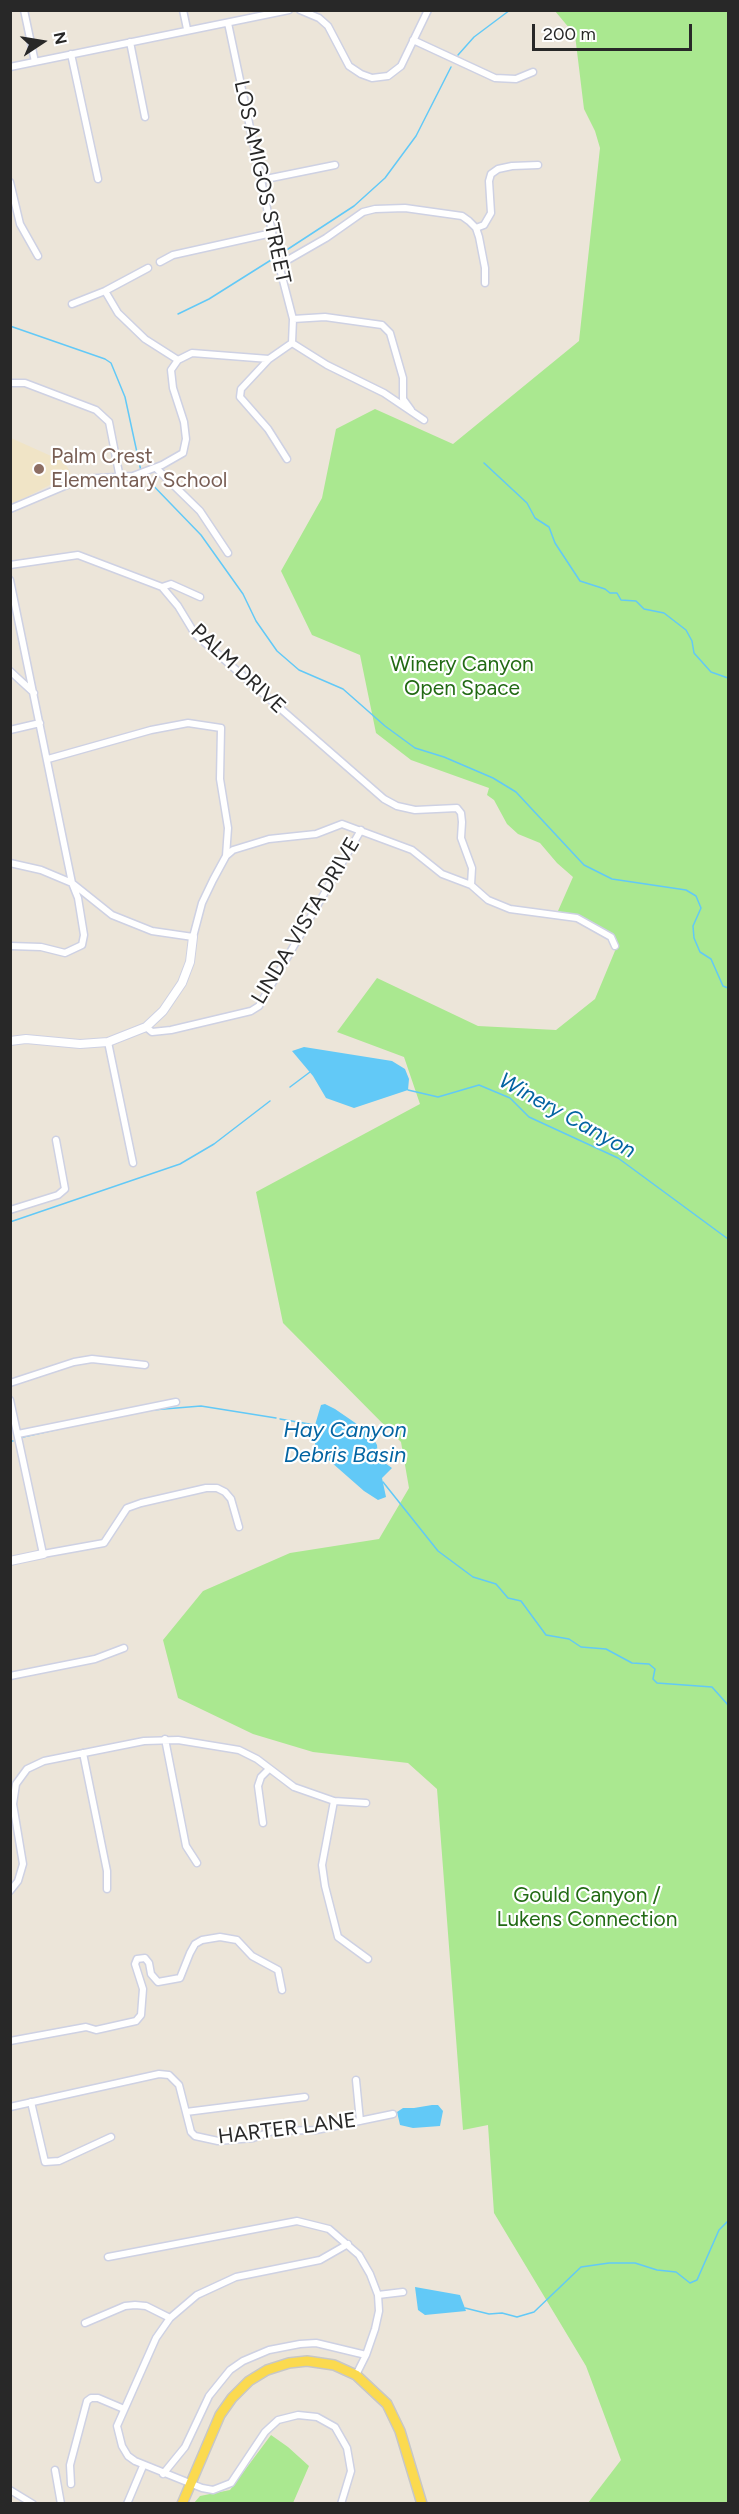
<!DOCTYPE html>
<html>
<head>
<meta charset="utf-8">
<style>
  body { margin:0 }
  #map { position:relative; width:739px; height:2514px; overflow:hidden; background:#ece5d9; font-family:Figtree,sans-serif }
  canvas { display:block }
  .frame { position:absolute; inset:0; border:12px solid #282828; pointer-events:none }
  .north { position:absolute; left:12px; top:12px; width:60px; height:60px; -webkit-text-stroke:4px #fff; paint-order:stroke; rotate:78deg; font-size:16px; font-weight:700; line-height:24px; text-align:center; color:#282828 }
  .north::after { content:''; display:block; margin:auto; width:21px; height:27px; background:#282828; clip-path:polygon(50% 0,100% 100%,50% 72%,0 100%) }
  .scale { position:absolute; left:532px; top:24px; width:160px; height:27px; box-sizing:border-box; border:3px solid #282828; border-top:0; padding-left:8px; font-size:18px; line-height:21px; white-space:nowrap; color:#282828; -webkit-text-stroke:4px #fff; paint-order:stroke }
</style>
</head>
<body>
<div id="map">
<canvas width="739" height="2514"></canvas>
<div class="frame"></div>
<div class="north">N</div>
<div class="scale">200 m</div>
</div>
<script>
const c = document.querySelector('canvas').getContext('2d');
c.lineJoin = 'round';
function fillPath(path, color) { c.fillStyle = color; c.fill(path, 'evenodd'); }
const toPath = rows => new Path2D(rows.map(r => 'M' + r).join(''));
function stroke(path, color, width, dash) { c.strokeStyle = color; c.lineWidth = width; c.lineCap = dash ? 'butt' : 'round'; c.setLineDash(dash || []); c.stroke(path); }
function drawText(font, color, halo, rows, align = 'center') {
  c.font = font + ' Figtree,sans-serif'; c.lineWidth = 4.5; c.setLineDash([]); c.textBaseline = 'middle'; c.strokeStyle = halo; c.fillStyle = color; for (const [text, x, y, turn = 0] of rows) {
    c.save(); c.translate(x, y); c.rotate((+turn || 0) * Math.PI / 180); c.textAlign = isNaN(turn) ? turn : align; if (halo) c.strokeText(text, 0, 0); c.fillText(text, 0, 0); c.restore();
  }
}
fillPath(toPath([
  [11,438,60,460,66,465,71,474,11,505]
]), '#f0e4c6');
fillPath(toPath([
  [555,11,728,11,728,2503,588,2503,621,2460,586,2366,494,2213,488,2125,463,2130,437,1789,408,1763,313,1752,253,1734,178,1698,163,1640,203,1591,290,1553,379,1539,409,1488,401,1442,283,1323,256,1192,420,1104,404,1057,337,1032,377,978,478,1026,556,1030,595,999,617,946,614,940,573,915,558,911,573,877,557,863,540,843,518,834,507,824,494,800,487,795,489,788,411,760,376,733,360,655,312,635,281,571,322,498,336,429,375,409,453,444,579,341,600,148,595,131,584,109,575,35],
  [271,2435,288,2447,309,2466,293,2503,194,2503,200,2496,230,2490]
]), '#aae890');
fillPath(toPath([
  [304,1047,392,1061,405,1069,409,1079,408,1090,354,1108,326,1098,313,1076,292,1051],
  [325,1404,335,1409,370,1433,377,1445,378,1458,392,1468,382,1478,386,1497,378,1500,364,1491,315,1448,315,1425,321,1405],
  [432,2105,438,2105,443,2111,440,2126,413,2128,400,2125,397,2112,403,2108,414,2108],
  [415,2287,460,2295,466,2311,425,2315,418,2310]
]), '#62c9f7');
stroke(toPath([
  [458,55,474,37,510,10],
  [282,253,354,206,385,178,416,136,451,67],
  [178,314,209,299,271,260],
  [10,326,105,359,111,363,125,397,141,471],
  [484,463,527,503,535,518,549,527,555,543,580,581,605,589,610,593,617,593,621,600,636,601,644,609,664,613,686,630,692,641,694,653,711,672,728,678],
  [143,475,201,535,243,594,256,621,277,651,299,670,343,689,385,726,415,748,444,757,493,778,516,792,584,865,612,879,686,890,696,896,701,908,693,926,694,938,700,952,711,959,723,986,728,988],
  [290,1087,310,1072],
  [408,1090,438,1097,479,1085,510,1098,529,1117,618,1158,728,1239],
  [10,1222,180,1164,214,1144,270,1101],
  [152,1410,201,1406,276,1418],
  [280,1419,315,1425],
  [23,1437,59,1429],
  [10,1441,13,1441],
  [383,1482,438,1551,473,1577,496,1584,508,1598,521,1601,546,1635,569,1639,581,1647,606,1649,632,1663,649,1664,655,1669,653,1679,657,1683,712,1687,728,1705],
  [465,2308,489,2314,502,2313,517,2317,534,2312,581,2267,609,2263,635,2263,657,2270,676,2272,690,2283,697,2280,719,2230,728,2221]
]), '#62c9f7', 1.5);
const minor = toPath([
  [24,10,35,62],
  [183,10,187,29],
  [300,10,319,18,328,26,349,66,361,74,372,78,388,76,401,66,428,10],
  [228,23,279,265,293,319,292,343],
  [413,40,495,78,516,79,533,72],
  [130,42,145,117],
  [71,54,98,179],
  [10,67,289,10],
  [261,180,335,165],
  [10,182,20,224,38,256],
  [476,228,484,225,491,213,489,181,491,174,498,169,512,166,538,165],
  [160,262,173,255,272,233],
  [279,265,326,238,363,212,375,209,405,208,462,216,469,221,476,228,479,237,485,268,485,283],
  [105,291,118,313,145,339,178,360],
  [72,304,105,291,148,268],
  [293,319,325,317,382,325,390,333,403,378,403,399,411,410],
  [292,343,327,365,384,393,424,420],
  [269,359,241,389,240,397,268,429,287,459],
  [10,383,25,383,96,410,109,422,120,478],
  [156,468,200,511,228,553],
  [10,509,81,479,133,476,162,465,183,453,186,439,184,422,173,388,171,370,178,360,192,353,269,359,292,343],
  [10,565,78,555,162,587,178,606,195,634,384,799,397,806,415,810,457,808,461,813,462,822,461,838,472,868,471,885],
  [10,580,72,883,112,915,152,931,193,937,202,903,213,880,226,856,233,850,269,839,316,834,342,824,412,850,442,874,471,885,488,900,510,909,577,918,611,937,615,946],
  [162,587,171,584,200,597],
  [10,671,34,693],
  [10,730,40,723],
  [48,759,151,730,188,723,221,728,220,779,228,828,226,856],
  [10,863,41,870,72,883,78,898,84,935,82,945,65,953,41,947,10,946],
  [146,1027,152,1032,171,1030,251,1011,259,1006,361,830],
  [108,1042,133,1163],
  [10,1210,58,1195,65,1189,56,1140],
  [10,1383,74,1362,92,1359,145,1365],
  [10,1400,43,1554,104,1543,127,1508,141,1503,206,1488,217,1488,225,1492,231,1499,239,1527],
  [18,1434,176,1402],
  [10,1676,95,1659,124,1648],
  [165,1739,186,1846,197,1863],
  [83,1753,107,1871,107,1889],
  [334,1801,322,1865,325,1886,338,1937,368,1959],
  [263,1823,258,1786,261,1777,269,1769],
  [10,1891,18,1881,23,1864,13,1804,16,1784,27,1769,44,1761,144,1741,178,1740,239,1750,257,1759,294,1787,334,1801,366,1803],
  [10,2041,86,2027,96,2030,136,2021,141,2015,143,1989,135,1964,137,1959,145,1958,149,1963,151,1974,158,1982,180,1978,190,1953,195,1944,202,1940,220,1937,237,1940,252,1956,278,1970,282,1990],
  [356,2080,360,2121],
  [31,2102,45,2162,59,2161,111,2137],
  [10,2107,159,2074,169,2075,179,2085,191,2132,195,2136,218,2141,253,2138,273,2131,316,2130,393,2114],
  [186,2112,305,2097],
  [108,2257,297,2221,329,2229,359,2255,370,2274,378,2295,379,2311,375,2329,366,2355,356,2375],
  [378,2295,403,2292],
  [85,2323,125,2306,135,2305,146,2306,170,2318],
  [55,2470,61,2504],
  [163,2474,185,2447,209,2396,230,2370,243,2361,269,2350,300,2344,316,2343,366,2355],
  [71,2484,70,2465,87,2401,91,2398,98,2398,124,2409],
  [10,2490,33,2504],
  [127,2504,143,2466],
  [341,2504,351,2471,347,2448,335,2427,317,2417,298,2415,278,2420,265,2432,231,2483,213,2490,202,2488,135,2461,128,2456,122,2446,117,2426,156,2338,170,2318,197,2295,236,2277,320,2260,348,2244]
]);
const tertiary = toPath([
  [10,1041,26,1039,80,1044,108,1042,146,1027,163,1011,182,983,190,962,193,937],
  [10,1561,43,1554]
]);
const primary = toPath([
  [182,2504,220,2415,232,2398,249,2381,267,2370,289,2363,307,2361,334,2365,356,2375,387,2404,400,2431,422,2504]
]);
stroke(minor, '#ced1e3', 9);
stroke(tertiary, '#ced1e3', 10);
stroke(primary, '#c7c7c7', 12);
stroke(minor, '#fff', 6);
stroke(tertiary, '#fff', 8);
stroke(primary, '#fbda4f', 9);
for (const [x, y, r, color] of [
  [39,469,6,"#8d6e63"]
]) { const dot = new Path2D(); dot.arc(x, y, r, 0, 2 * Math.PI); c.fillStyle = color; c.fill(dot); stroke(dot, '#fff', 2); }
drawText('21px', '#282828', '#fff', [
  ["LOS AMIGOS STREET",262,182,78],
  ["PALM DRIVE",238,669,43],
  ["LINDA VISTA DRIVE",306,921,-59],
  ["HARTER LANE",287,2129,-7]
]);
drawText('21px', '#785e54', '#fff', [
  ["Palm Crest",51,457],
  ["Elementary School",51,481]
], 'left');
drawText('21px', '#226a14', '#fff', [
  ["Winery Canyon",462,665],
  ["Open Space",462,689],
  ["Gould Canyon /",587,1896],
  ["Lukens Connection",587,1920]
]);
drawText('italic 22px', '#0364a2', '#fff', [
  ["Winery Canyon",567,1116,29],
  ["Hay Canyon",345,1431],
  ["Debris Basin",345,1456]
]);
</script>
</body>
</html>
